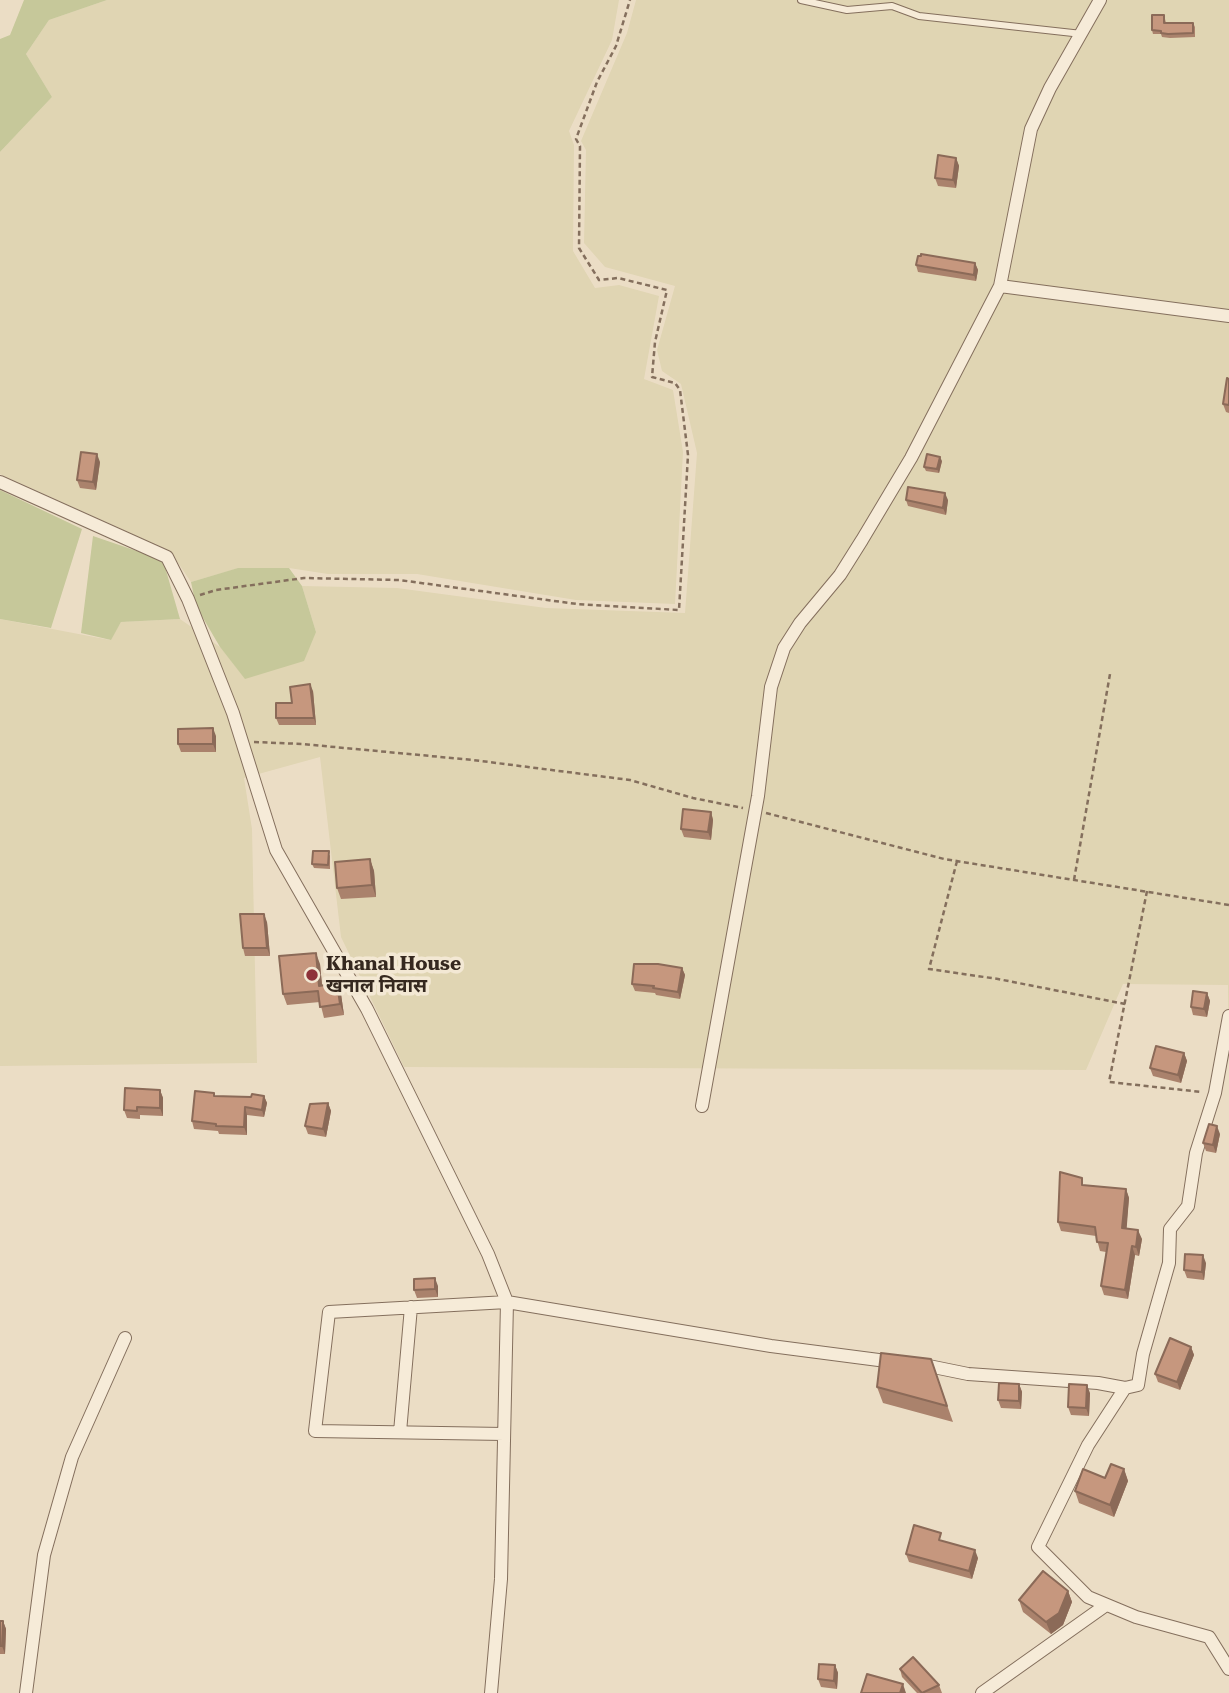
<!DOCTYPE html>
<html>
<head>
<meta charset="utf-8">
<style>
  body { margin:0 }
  canvas { display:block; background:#ebddc5 }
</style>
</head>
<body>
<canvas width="1229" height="1693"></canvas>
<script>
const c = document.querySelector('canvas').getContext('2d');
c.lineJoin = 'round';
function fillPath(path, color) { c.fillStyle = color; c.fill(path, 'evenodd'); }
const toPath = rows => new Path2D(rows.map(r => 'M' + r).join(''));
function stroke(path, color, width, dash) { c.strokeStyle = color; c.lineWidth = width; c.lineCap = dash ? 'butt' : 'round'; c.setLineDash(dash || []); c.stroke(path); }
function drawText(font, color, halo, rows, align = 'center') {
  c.font = font + ' "Roboto Serif","Noto Sans Devanagari",serif'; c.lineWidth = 7; c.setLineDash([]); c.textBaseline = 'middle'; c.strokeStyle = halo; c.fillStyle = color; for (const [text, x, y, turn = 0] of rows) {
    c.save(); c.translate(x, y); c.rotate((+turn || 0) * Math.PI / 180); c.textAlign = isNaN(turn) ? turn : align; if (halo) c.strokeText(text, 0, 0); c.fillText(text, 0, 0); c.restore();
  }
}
fillPath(toPath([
  [107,0,619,0,612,40,569,131,574,145,573,251,595,288,619,285,659,296,644,379,673,390,683,452,675,604,576,600,417,574,328,574,289,568,239,568,191,582,170,551,0,474,0,152,52,97,26,54,49,20],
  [636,0,1229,0,1229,1067,1228,985,1123,984,1086,1070,404,1067,341,937,320,757,244,778,252,829,257,1063,0,1066,0,619,110,640,121,622,180,619,220,647,245,678,316,632,302,586,397,588,546,608,685,613,697,453,681,384,662,371,657,350,675,286,605,267,584,243,586,150,581,141,627,33]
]), '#e0d5b3');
fillPath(toPath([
  [24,0,107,0,49,20,26,54,52,97,0,152,0,39,10,35],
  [0,490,82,529,51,628,0,619],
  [93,536,163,560,180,619,121,622,111,640,81,633],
  [238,568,289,568,302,586,316,632,304,661,245,679,220,647,196,606,191,582]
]), '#c6c89a');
const lane = toPath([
  [801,0,847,10,892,6,919,16,1082,34]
]);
const street = toPath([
  [1100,0,1050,88,1031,129,1000,286,1229,316],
  [0,482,167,557,188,599,233,713,276,850,367,1009,488,1254,507,1302,501,1579,491,1693],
  [702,1106,758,796,771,687,784,648,800,623,840,575,862,540,911,458,1000,286],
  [919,1364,968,1374,1098,1383,1125,1388,1138,1385,1143,1354,1169,1263,1170,1229,1188,1206,1196,1153,1215,1093,1229,1016],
  [1125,1388,1088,1445,1038,1547,1088,1597,1136,1617,1209,1637,1229,1669],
  [400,1432,411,1307],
  [504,1434,315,1431,329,1312,507,1302,771,1346,894,1362],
  [26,1693,44,1555,72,1457,125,1338],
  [982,1693,1106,1605]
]);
stroke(lane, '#846f5d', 8);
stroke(street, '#846f5d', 14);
stroke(toPath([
  [200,595,216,590,304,578,399,580,577,604,679,610,688,455,680,390,675,383,652,377,655,342,667,290,618,278,599,280,579,248,580,146,576,139,597,82,616,46,630,0],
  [254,742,302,744,473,760,630,780,693,798,743,808],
  [766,813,944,859,1229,905],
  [957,861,929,969,998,979,1125,1004],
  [1074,880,1110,674],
  [1147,891,1109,1082,1202,1092]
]), '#846f5d', 2.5, [5, 3.5]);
stroke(lane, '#f6ebd8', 6);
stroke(street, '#f6ebd8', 12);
fillPath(toPath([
  [1164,15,1166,23,1193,23,1195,27,1195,37,1170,38,1162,37,1161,34,1153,34,1152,30],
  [956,158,959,166,956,188,938,186,935,178],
  [921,256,975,263,978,270,976,281,918,272,916,265],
  [1229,379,1229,413,1226,412,1223,404],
  [942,461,939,473,926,471,924,467],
  [100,462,96,490,80,488,77,480],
  [906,500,948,500,946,515,908,506],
  [313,691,316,725,279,725,276,718,292,703],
  [216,736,216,752,181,752,178,744],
  [711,812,713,820,711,840,684,837,681,829],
  [330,855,330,869,314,868,312,864],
  [370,859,374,871,376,897,341,899,337,888],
  [267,922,270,956,245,956,243,948],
  [320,964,322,985,341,994,344,1015,324,1018,320,1002,287,1005,283,994],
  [682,968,685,975,680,999,656,995,655,993,635,991,632,984],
  [1207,993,1210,1001,1207,1017,1193,1015,1191,1007],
  [1184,1053,1187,1061,1181,1083,1153,1076,1150,1068],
  [160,1090,163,1098,163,1116,140,1115,140,1119,127,1118,124,1110],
  [215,1096,264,1096,267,1103,264,1117,247,1115,247,1135,219,1134,218,1131,194,1129,192,1121],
  [328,1103,331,1111,326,1137,308,1134,305,1126],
  [1220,1134,1216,1153,1206,1151,1203,1143],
  [1085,1185,1126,1189,1129,1198,1126,1229,1142,1239,1139,1256,1135,1255,1128,1299,1104,1295,1101,1286,1106,1252,1100,1251,1096,1236,1061,1231,1058,1222],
  [1206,1263,1204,1280,1187,1278,1184,1270],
  [438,1286,438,1297,417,1298,414,1290],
  [1191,1347,1194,1355,1180,1390,1158,1382,1155,1374],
  [931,1359,953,1422,883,1403,877,1387],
  [1019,1384,1022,1392,1021,1409,1001,1408,998,1400],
  [1090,1393,1089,1416,1071,1415,1068,1407],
  [1124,1469,1128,1481,1114,1517,1079,1503,1075,1491],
  [944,1541,978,1558,972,1579,909,1562,906,1554],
  [1068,1591,1072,1602,1063,1625,1051,1634,1023,1612,1019,1600],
  [0,1621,3,1621,6,1629,5,1654,0,1654],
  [835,1665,838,1673,837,1689,821,1687,818,1679],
  [900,1669,939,1685,942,1693,917,1693,902,1677]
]), '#aa826c');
fillPath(toPath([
  [956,158,959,166,956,188,953,180],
  [975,263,978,270,976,281,974,275],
  [97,454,100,462,96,490,93,482],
  [940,457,942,461,939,473,937,469],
  [945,493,948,500,946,515,943,508],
  [310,684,313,691,316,725,314,718],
  [213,728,216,736,216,752,213,744],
  [711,812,713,820,711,840,708,832],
  [370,859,374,871,376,897,372,885],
  [264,914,267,922,270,956,267,948],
  [316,953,320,964,323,996,319,986],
  [682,968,685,975,680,999,678,992],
  [337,983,341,994,344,1015,340,1004],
  [1207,993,1210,1001,1207,1017,1204,1009],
  [1184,1053,1187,1061,1181,1083,1178,1075],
  [160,1090,163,1098,163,1116,160,1108],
  [264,1096,267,1103,264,1117,262,1110],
  [328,1103,331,1111,326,1137,323,1129],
  [245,1107,247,1115,247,1135,244,1127],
  [1217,1126,1220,1134,1216,1153,1213,1145],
  [1126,1189,1129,1198,1126,1237,1122,1228],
  [1138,1230,1142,1239,1139,1256,1136,1247],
  [1132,1246,1135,1255,1128,1299,1125,1290],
  [1203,1255,1206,1263,1204,1280,1202,1272],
  [435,1278,438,1286,438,1297,435,1289],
  [1191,1347,1194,1355,1180,1390,1177,1382],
  [1019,1384,1022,1392,1021,1409,1019,1401],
  [1087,1385,1090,1393,1089,1416,1086,1408],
  [1124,1469,1128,1481,1114,1517,1110,1505],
  [975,1550,978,1558,972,1579,969,1571],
  [1068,1591,1072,1602,1063,1625,1051,1634,1046,1622],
  [3,1621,6,1629,5,1654,2,1646],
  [835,1665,838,1673,837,1689,834,1681],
  [903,1684,906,1693,900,1693]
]), '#8b6a58');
const building = toPath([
  [1152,15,1164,15,1164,23,1193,23,1193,33,1168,34,1161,33,1161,31,1152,30,1152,15],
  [938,155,956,158,953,180,935,178,938,155],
  [921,254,975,263,974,275,916,265,918,256,921,256,921,254],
  [1227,378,1229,379,1229,405,1223,404,1227,378],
  [81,452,97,454,93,482,77,480,81,452],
  [927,454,940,457,937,469,924,467,927,454],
  [908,487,945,493,943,508,906,500,908,487],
  [310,684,314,718,276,718,276,703,292,703,290,687,310,684],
  [213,728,213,744,178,744,178,729,213,728],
  [683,809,711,812,708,832,681,829,683,809],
  [313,851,329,851,328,865,312,864,313,851],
  [370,859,372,885,337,888,335,862,370,859],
  [240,914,264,914,267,948,243,948,240,914],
  [316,953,319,986,337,983,340,1004,320,1007,318,991,283,994,279,956,316,953],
  [634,964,658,964,682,968,678,992,653,988,654,986,632,984,634,964],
  [1193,991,1207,993,1204,1009,1191,1007,1193,991],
  [1156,1046,1184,1053,1178,1075,1150,1068,1156,1046],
  [125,1088,160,1090,160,1108,137,1107,137,1111,124,1110,125,1088],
  [195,1091,214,1093,214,1096,251,1097,252,1094,264,1096,262,1110,245,1107,244,1127,216,1126,216,1124,192,1121,195,1091],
  [328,1103,323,1129,305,1126,310,1104,328,1103],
  [1209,1124,1217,1126,1213,1145,1203,1143,1209,1124],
  [1060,1172,1082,1178,1082,1185,1126,1189,1122,1228,1138,1230,1136,1247,1132,1246,1125,1290,1101,1286,1108,1243,1097,1242,1095,1227,1058,1222,1060,1172],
  [1185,1254,1203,1255,1202,1272,1184,1270,1185,1254],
  [435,1278,435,1289,414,1290,414,1279,435,1278],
  [1170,1338,1191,1347,1177,1382,1155,1374,1170,1338],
  [881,1353,931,1359,947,1406,877,1387,881,1353],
  [999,1383,1019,1384,1019,1401,998,1400,999,1383],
  [1069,1384,1087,1385,1086,1408,1068,1407,1069,1384],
  [1111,1464,1124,1469,1110,1505,1075,1491,1083,1469,1105,1478,1111,1464],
  [914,1525,941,1533,939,1540,975,1550,969,1571,906,1554,914,1525],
  [1043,1571,1068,1591,1059,1613,1046,1622,1019,1600,1043,1571],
  [0,1621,3,1621,2,1646,0,1646,0,1621],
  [913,1657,939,1685,922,1693,900,1669,913,1657],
  [819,1664,835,1665,834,1681,818,1679,819,1664],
  [867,1674,903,1684,900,1693,861,1693,867,1674]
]);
fillPath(building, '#c6977e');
stroke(building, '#8b6a58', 2);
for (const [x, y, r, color] of [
  [312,975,7,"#8e3139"]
]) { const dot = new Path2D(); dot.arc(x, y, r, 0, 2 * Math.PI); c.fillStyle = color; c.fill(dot); stroke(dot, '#f3e8d4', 2.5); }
drawText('bold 19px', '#35281f', '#f3e8d4', [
  ["Khanal House",326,964],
  ["खनाल निवास",326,986]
], 'left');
</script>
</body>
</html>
